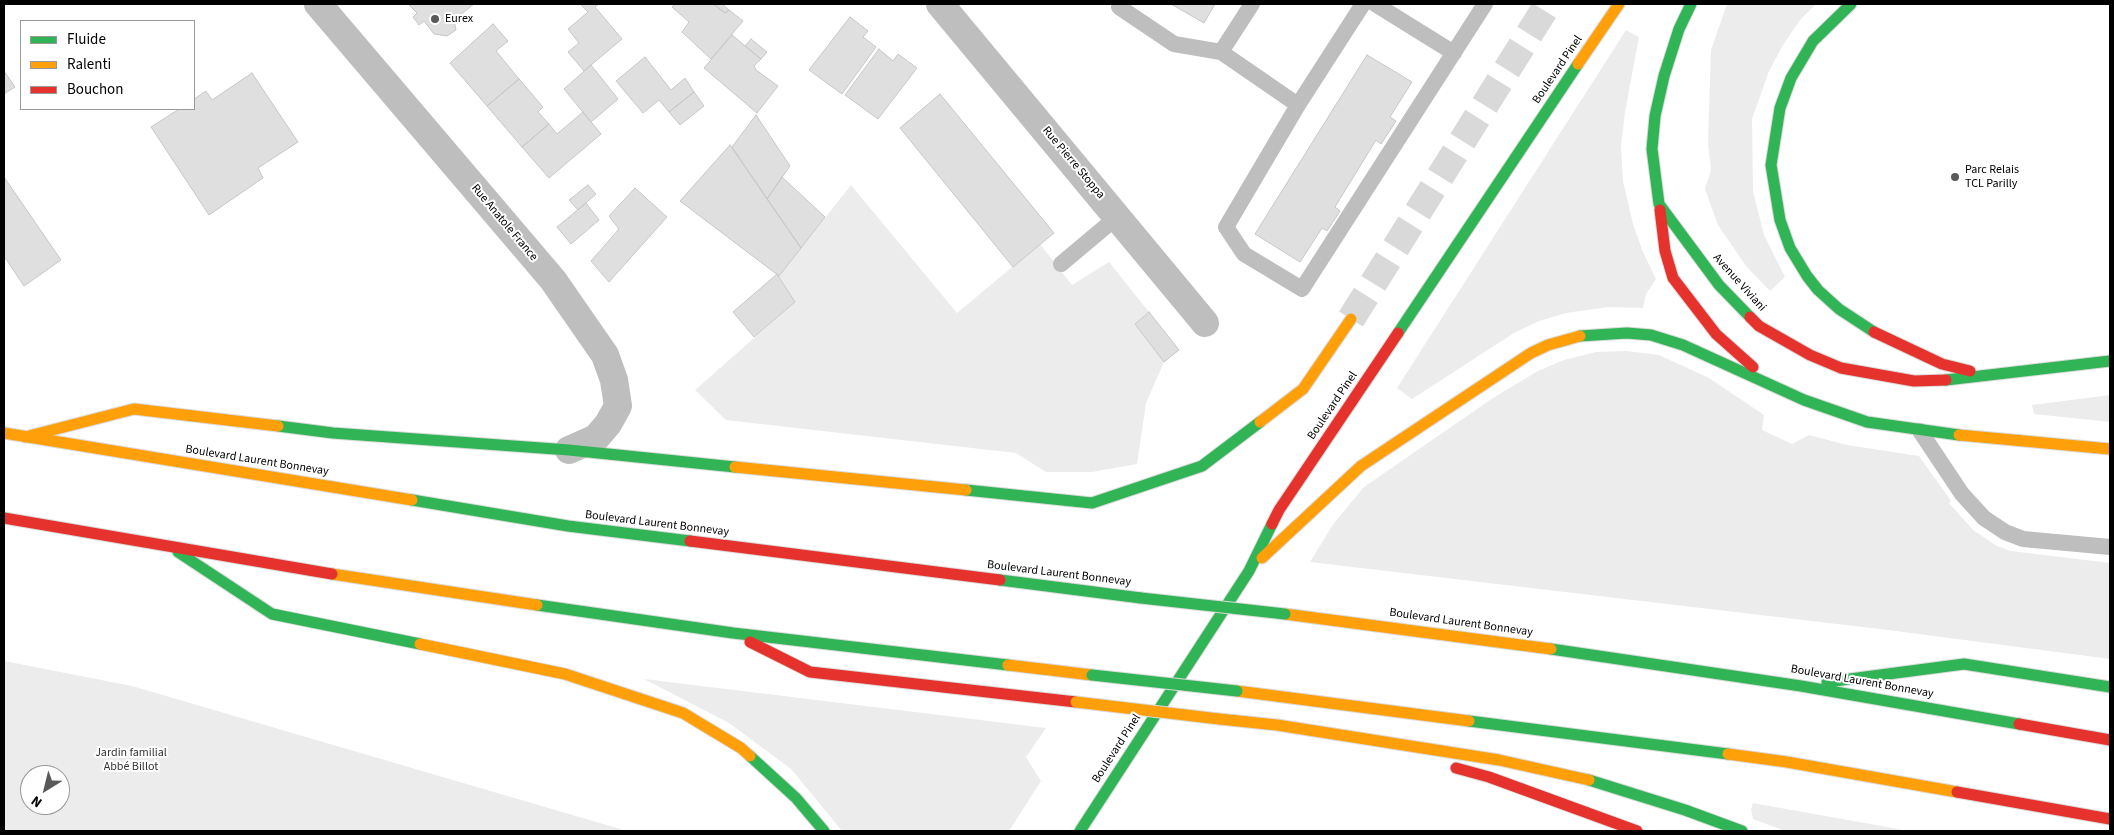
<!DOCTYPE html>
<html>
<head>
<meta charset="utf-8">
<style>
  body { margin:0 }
  #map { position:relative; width:2114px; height:835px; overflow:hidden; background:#fff; font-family:"Source Sans 3",sans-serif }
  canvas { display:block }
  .frame { position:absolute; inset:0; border:5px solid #000; pointer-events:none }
  .legend { position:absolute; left:20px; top:20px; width:175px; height:90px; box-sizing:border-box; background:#fff; border:1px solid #999; margin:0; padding:6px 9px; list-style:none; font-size:15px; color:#000 }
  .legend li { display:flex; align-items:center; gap:10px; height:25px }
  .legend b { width:25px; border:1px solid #999 }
  .north { position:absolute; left:20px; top:765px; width:50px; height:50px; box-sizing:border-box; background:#fff; border:1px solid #999; border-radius:50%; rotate:216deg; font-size:14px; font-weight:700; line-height:20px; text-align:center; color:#000 }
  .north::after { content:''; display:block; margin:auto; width:18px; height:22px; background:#595959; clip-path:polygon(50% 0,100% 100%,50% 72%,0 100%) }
</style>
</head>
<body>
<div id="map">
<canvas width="2114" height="835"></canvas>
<div class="frame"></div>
<ul class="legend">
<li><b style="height:6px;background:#30b455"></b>Fluide</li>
<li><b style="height:6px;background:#ff9f0a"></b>Ralenti</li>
<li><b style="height:6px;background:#e5322d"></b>Bouchon</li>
</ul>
<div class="north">N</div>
</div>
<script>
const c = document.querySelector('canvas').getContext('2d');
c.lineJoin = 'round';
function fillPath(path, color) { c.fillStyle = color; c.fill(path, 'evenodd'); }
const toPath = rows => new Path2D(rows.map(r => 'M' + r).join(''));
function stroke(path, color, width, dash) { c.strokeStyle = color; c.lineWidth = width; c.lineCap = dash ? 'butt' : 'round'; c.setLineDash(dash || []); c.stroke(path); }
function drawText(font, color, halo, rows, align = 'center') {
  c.font = font + ' "Source Sans 3",sans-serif'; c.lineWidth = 4; c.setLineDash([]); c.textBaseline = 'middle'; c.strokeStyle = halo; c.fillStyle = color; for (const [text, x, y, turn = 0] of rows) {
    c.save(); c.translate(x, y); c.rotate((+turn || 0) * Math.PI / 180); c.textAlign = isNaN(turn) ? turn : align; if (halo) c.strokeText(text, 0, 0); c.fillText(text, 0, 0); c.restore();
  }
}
fillPath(toPath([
  [1727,4,1816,4,1800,20,1783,45,1769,71,1752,119,1753,191,1764,235,1785,277,1770,291,1746,266,1718,225,1705,189,1711,170,1708,143,1711,50],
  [1626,30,1639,37,1625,112,1621,146,1623,181,1633,224,1643,252,1656,279,1646,294,1643,308,1608,307,1566,313,1539,321,1514,333,1412,399,1397,388],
  [851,185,957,313,1040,244,1072,285,1109,262,1149,312,1135,324,1164,362,1146,403,1137,464,1092,472,1046,472,1016,453,726,420,695,390,795,302,779,276],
  [1626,351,1659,355,1709,378,1764,415,1762,430,1792,444,1809,435,1847,445,1919,456,1951,501,1949,503,1973,530,1997,546,2011,551,2110,563,2110,659,1888,630,1310,562,1334,523,1364,487,1493,398,1538,371,1564,360,1596,352],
  [2110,395,2110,422,2034,414,2032,405],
  [4,661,132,686,627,831,4,831],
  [30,775,60,775,60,805,30,805],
  [644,679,1046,728,1026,757,1041,781,1009,831,842,831,791,769,729,723],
  [1753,803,1909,831,1785,831,1753,819,1751,809]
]), '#ececec');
const building = toPath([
  [408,4,474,4,454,20,456,30,447,36,434,34,424,21,419,25,413,17,417,13,408,4],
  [580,4,599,4,595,7,622,39,584,71,568,52,579,43,568,29,588,12,580,4],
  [675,4,713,4,725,13,729,10,743,21,711,59,682,32,689,22,672,7,675,4],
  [713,4,722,4,729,10,725,13,713,4],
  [1171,4,1215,4,1204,23,1171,4],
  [850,17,868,31,863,37,876,47,842,94,809,70,850,17],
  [493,24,508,41,496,51,519,79,487,106,450,63,493,24],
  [732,35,761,59,754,66,756,70,778,86,757,113,704,68,732,35],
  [751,39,767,52,761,59,745,46,751,39],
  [879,49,893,61,898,54,917,68,878,119,845,95,879,49],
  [1367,55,1412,82,1390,117,1396,121,1381,144,1376,140,1335,207,1340,211,1327,231,1322,228,1300,262,1255,234,1367,55],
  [645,57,671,90,685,78,694,92,669,112,659,100,643,113,616,81,645,57],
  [591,65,618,99,591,122,564,89,591,65],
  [4,71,15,87,4,94,4,71],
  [252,73,298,142,258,168,263,178,209,215,151,127,179,109,194,109,194,99,206,91,212,100,252,73],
  [519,79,543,107,538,112,549,124,522,147,487,106,519,79],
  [694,92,704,106,680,125,669,112,694,92],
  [940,94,1054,233,1013,267,900,128,940,94],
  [583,112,601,134,549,178,522,147,549,124,557,134,583,112],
  [756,115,790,166,767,199,732,147,756,115],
  [730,145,801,248,779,276,680,201,730,145],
  [4,177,61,260,24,286,4,256,4,177],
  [782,177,825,217,801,248,767,199,782,177],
  [588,185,596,194,578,210,569,200,588,185],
  [635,188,667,217,609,282,591,261,619,229,609,216,635,188],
  [586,203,599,220,571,244,557,227,586,203],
  [777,274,795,302,754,337,733,312,777,274],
  [1149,312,1179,350,1164,362,1135,324,1149,312]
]);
fillPath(building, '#dfdfdf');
stroke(building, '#c7c7c7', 1);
stroke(toPath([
  [1351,319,1548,4]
]), '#d9d9d9', 28, [28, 14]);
const fast = toPath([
  [1691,4,1679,29,1664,76,1655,116,1652,149,1659,204,1719,285,1750,317],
  [1851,4,1813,41,1791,78,1780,108,1771,165,1780,220,1790,248,1807,276,1818,290,1839,309,1874,332],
  [1398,333,1578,64],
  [1580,336,1627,333,1651,335,1683,345,1804,400,1867,422,1959,435],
  [1946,380,2110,361],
  [278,426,333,433,569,450,735,467],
  [966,490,1092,503,1202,466,1260,422],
  [412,500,568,526,690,541],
  [178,552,272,614,420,644],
  [1000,580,1141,598],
  [537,605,733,633,1008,665],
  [1551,649,1801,686,2019,724],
  [1827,682,1964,664,2110,687],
  [1469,721,1728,754],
  [750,756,796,798,824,831],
  [1589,780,1685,810,1742,831],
  [1080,831,1249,571,1272,524]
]);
const slow = toPath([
  [1578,64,1619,4],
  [1260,422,1303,389,1351,319],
  [4,433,412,500],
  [1959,435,2110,449],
  [25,437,134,409,278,426],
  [735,467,966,490],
  [1262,558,1361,466,1531,353,1548,345,1580,336],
  [332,574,537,605],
  [1285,614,1551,649],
  [420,644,565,674,683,713,741,748,750,756],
  [1008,665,1092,675],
  [1237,691,1469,721],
  [1219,719,1277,725,1499,760,1589,780],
  [1728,754,1787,762,1957,792]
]);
const jam = toPath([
  [1660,210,1665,251,1673,278,1716,334,1753,367],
  [1750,317,1759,326,1810,355,1841,368,1914,381,1946,380],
  [1874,332,1942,364,1970,371],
  [4,518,332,574],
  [1272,524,1279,510,1398,333],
  [690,541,1000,580],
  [750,642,810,672,1076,702],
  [2019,724,2110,740],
  [1456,768,1489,777,1637,831],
  [1957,792,2110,819]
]);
stroke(fast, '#dbdbdb', 13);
stroke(slow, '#dbdbdb', 13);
stroke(jam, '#dbdbdb', 13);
stroke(toPath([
  [1121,4,1119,7,1174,44,1221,52],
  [1252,4,1221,52,1298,105,1226,227,1244,254,1302,289,1485,4],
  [1375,4,1454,53],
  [1298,105,1363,4],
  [1061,264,1117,217],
  [1920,431,1962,494,1984,518,2005,532,2023,539,2110,547]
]), '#bebebe', 16);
stroke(toPath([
  [318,4,553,280,605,355,614,380,618,406,608,424,596,438,569,450],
  [940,4,1205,323]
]), '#bebebe', 28);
stroke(fast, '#30b455', 11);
stroke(slow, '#ff9f0a', 11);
stroke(jam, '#e5322d', 11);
const fastBridge = toPath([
  [1141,598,1285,614],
  [1092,675,1237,691]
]);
const slowBridge = toPath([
  [1076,702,1219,719]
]);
stroke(fastBridge, '#dbdbdb', 13, []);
stroke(slowBridge, '#dbdbdb', 13, []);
stroke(fastBridge, '#30b455', 11);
stroke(slowBridge, '#ff9f0a', 11);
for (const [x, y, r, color] of [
  [435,19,5,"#595959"],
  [1955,177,5,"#595959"]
]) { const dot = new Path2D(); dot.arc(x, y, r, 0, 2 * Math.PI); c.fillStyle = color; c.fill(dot); stroke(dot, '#fff', 2); }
drawText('12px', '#000', '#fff', [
  ["Eurex",445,19],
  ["Parc Relais",1965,170],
  ["TCL Parilly",1965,184]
], 'left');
drawText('12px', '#000', '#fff', [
  ["Boulevard Pinel",1558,70,-56],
  ["Rue Pierre Stoppa",1073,163,50],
  ["Rue Anatole France",504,223,50],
  ["Avenue Viviani",1739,283,48],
  ["Boulevard Pinel",1333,406,-56],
  ["Boulevard Laurent Bonnevay",257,461,9],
  ["Boulevard Laurent Bonnevay",657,524,7],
  ["Boulevard Laurent Bonnevay",1059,574,7],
  ["Boulevard Laurent Bonnevay",1461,623,8],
  ["Boulevard Laurent Bonnevay",1862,682,10],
  ["Boulevard Pinel",1117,749,-57]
]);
drawText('12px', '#333', '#fff', [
  ["Jardin familial",131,753],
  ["Abbé Billot",131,767]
]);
</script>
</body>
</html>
